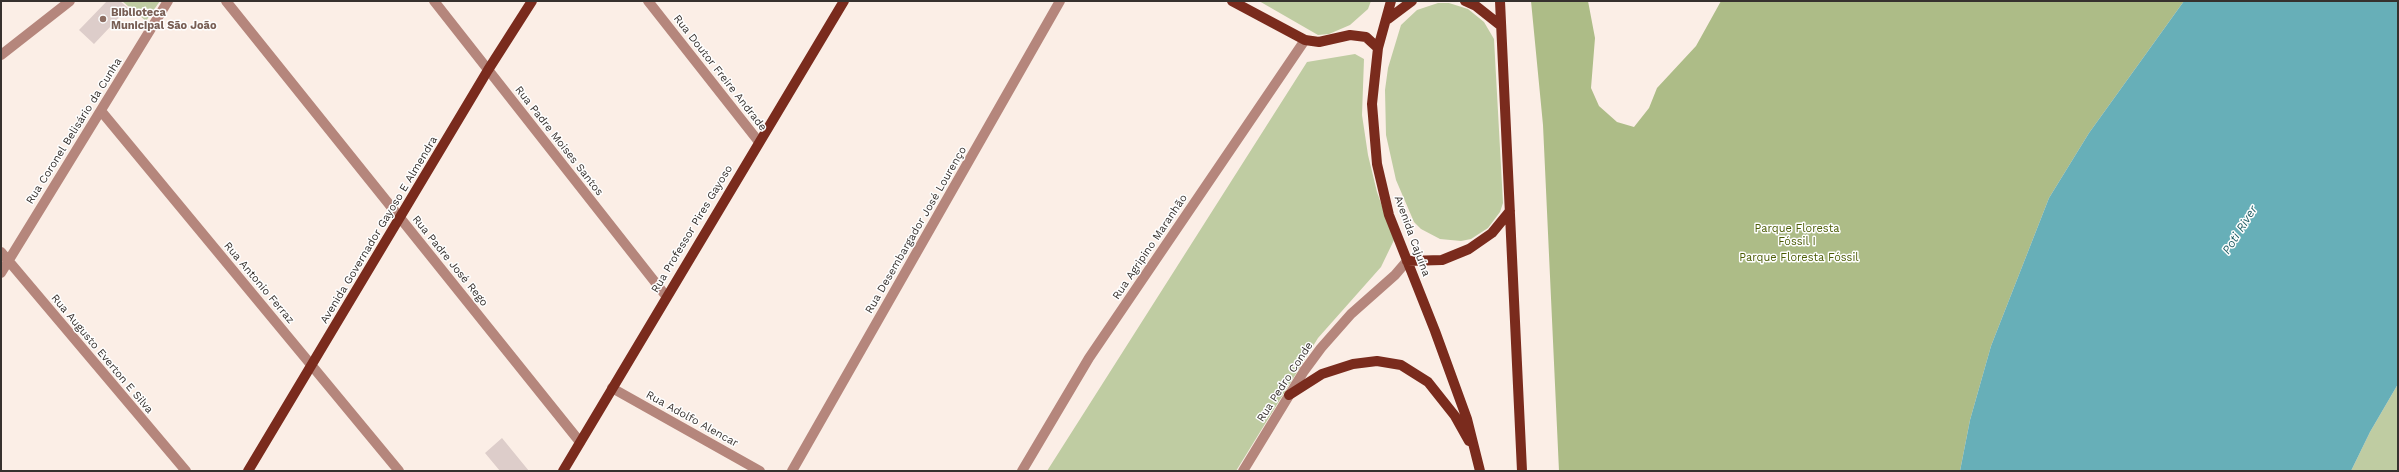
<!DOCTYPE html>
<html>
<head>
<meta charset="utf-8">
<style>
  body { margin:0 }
  #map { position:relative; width:2399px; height:472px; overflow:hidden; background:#fbeee6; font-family:"Work Sans",sans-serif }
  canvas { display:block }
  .frame { position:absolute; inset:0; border:2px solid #36312e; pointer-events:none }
</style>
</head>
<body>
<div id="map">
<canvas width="2399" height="472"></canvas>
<div class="frame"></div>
</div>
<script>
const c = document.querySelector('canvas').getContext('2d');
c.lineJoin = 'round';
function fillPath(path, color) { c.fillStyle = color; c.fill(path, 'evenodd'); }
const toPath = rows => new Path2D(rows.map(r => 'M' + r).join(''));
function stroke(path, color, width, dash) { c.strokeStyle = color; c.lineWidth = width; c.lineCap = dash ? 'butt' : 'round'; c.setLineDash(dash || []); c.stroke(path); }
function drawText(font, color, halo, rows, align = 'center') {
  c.font = font + ' "Work Sans",sans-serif'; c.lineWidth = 3; c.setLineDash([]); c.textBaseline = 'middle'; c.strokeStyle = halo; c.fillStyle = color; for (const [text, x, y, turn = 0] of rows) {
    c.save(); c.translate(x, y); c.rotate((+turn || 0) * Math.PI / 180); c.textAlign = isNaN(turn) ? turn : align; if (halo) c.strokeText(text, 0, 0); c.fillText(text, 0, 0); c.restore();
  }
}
fillPath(toPath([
  [122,1,160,1,146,21],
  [1259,1,1371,1,1368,9,1350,25,1329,34,1318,35],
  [1438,3,1449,3,1468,9,1484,22,1494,39,1503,203,1500,212,1488,228,1471,239,1461,241,1440,239,1421,229,1414,222,1396,180,1386,135,1385,90,1388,68,1401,25,1417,10],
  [1355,54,1364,59,1362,115,1368,155,1377,192,1394,240,1381,267,1318,338,1236,471,1047,471,1307,62],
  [2398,384,2398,471,2351,471,2370,432]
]), '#bfcca2');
fillPath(toPath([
  [1531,1,1588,1,1595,38,1591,88,1599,106,1617,122,1634,127,1649,108,1657,88,1696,46,1721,1,2184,1,2089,133,2049,198,1991,346,1970,420,1960,471,1559,471,1543,125]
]), '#adbc87');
fillPath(toPath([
  [2184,1,2398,1,2398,384,2370,432,2351,471,1960,471,1970,420,1991,346,2049,198,2089,133]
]), '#67afb8');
fillPath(toPath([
  [107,1,120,1,128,8,94,44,79,30],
  [502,438,529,471,500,471,485,453]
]), '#ddcdca');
stroke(toPath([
  [226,1,580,442],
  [434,1,666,296],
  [648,1,759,142],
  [1,55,70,1],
  [101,111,399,471],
  [1,252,186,471],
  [1,273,168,1],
  [612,388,760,471],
  [792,471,1060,1],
  [1022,471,1089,358,1305,40],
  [1243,471,1304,371,1321,348,1351,314,1395,275,1407,261]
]), '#b5867c', 10);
stroke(toPath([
  [1232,1,1305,40,1319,42,1350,35,1366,37,1378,48],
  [1391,1,1378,48,1372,104,1377,164,1389,215,1435,331,1467,419,1480,471],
  [1465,1,1476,6,1500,25],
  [1500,1,1522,471],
  [1388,19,1412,1],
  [1407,261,1442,260,1469,249,1492,233,1510,211],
  [1289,395,1322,374,1353,364,1377,361,1401,365,1428,382,1455,416,1469,441],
  [248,471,488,70,532,1],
  [563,471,844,1]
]), '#7a2b1d', 10);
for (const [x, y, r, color] of [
  [103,19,4,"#8d6e63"]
]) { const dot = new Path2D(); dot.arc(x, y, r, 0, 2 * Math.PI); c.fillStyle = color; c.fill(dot); stroke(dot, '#fefefe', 1.5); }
drawText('bold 11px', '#785e54', '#fefefe', [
  ["Biblioteca",111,13],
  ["Municipal São João",111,26]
], 'left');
drawText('11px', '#36312e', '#fefefe', [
  ["Rua Doutor Freire Andrade",720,73,52],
  ["Rua Coronel Belisário da Cunha",74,131,-58],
  ["Rua Padre Moises Santos",559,141,52],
  ["Rua Professor Pires Gayoso",692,229,-59],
  ["Avenida Governador Gayoso E Almendra",379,230,-59],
  ["Rua Desembargador José Lourenço",916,230,-60],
  ["Avenida Cajuína",1412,236,70],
  ["Rua Agripino Maranhão",1150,247,-56],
  ["Rua Padre José Rego",450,261,51],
  ["Rua Antonio Ferraz",259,283,50],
  ["Rua Augusto Everton E Silva",102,354,50],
  ["Rua Pedro Conde",1285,382,-57],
  ["Rua Adolfo Alencar",692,419,29]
]);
drawText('11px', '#4b5c05', '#fefefe', [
  ["Parque Floresta",1797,229],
  ["Fóssil I",1797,242],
  ["Parque Floresta Fóssil",1799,258]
]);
drawText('italic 12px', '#266269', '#fefefe', [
  ["Poti River",2240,230,-58]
]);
</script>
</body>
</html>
